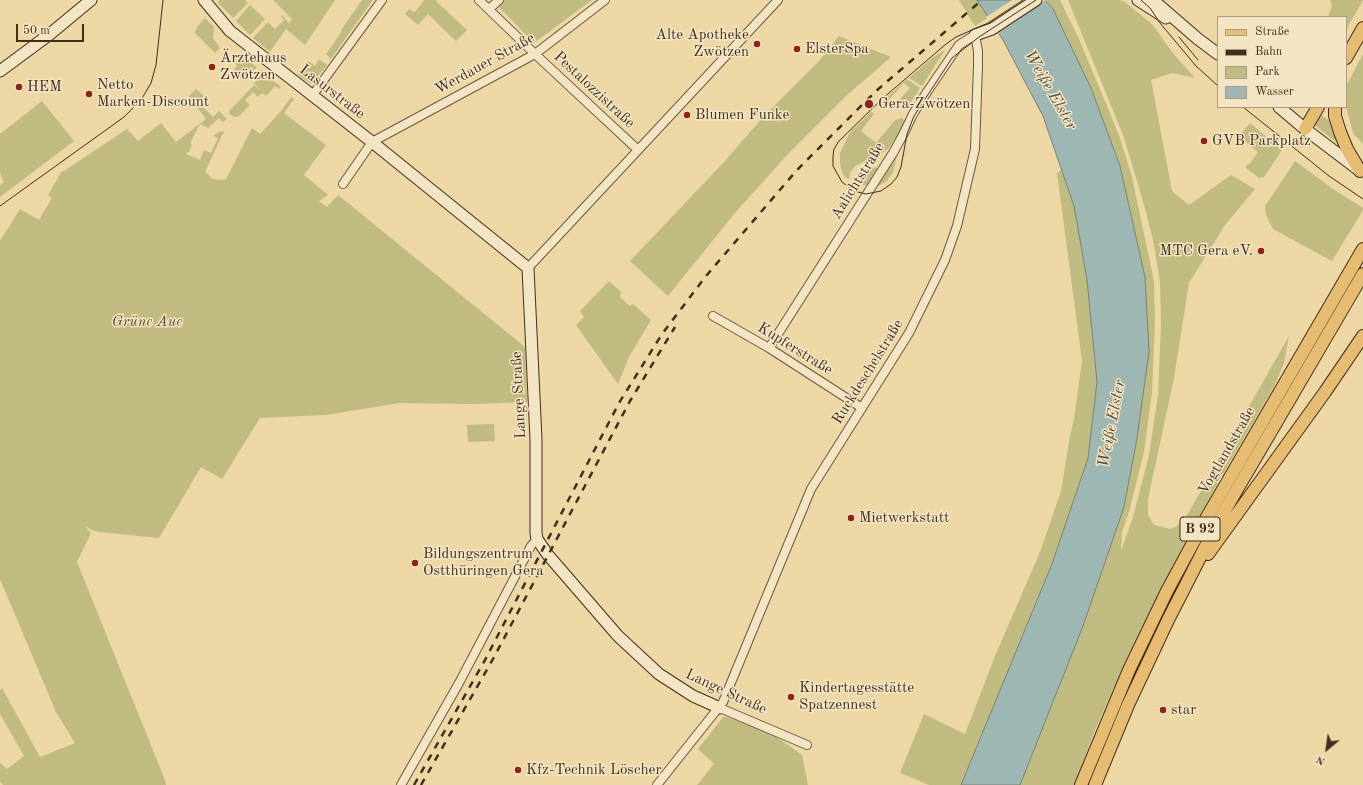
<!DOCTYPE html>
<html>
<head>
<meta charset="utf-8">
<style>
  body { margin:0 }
  #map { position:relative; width:1363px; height:785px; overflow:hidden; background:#ecd7a5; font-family:"Old Standard TT",serif }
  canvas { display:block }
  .legend { position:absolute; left:1217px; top:16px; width:130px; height:92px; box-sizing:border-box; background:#f3e5c4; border:1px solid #ac9c81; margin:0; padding:5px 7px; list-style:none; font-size:12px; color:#422e1d }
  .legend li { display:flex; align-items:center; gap:8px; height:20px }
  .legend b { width:20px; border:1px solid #ac9c81 }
  .north { position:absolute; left:1307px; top:729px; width:40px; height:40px; -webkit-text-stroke:3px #f3e5c4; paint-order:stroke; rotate:209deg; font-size:11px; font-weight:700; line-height:16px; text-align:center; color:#422e1d }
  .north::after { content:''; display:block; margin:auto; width:14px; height:18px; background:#422e1d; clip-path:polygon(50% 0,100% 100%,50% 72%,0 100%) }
  .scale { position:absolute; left:16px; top:24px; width:68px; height:18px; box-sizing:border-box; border:2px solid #422e1d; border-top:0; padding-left:5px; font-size:12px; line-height:14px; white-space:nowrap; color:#422e1d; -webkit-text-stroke:3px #f3e5c4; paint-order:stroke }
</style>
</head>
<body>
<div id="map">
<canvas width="1363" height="785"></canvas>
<ul class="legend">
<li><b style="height:5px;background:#e6bc72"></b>Straße</li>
<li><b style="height:5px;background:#422e1d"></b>Bahn</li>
<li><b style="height:11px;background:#c0bc81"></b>Park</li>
<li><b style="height:11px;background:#9eb7b2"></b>Wasser</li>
</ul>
<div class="north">N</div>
<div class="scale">50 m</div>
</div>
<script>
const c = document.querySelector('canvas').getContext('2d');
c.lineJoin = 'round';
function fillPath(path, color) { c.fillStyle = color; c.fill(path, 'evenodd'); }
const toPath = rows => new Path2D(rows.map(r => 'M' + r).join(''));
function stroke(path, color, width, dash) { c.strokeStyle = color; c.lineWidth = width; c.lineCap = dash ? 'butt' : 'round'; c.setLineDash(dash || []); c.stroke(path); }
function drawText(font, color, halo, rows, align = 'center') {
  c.font = font + ' "Old Standard TT",serif'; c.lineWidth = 3; c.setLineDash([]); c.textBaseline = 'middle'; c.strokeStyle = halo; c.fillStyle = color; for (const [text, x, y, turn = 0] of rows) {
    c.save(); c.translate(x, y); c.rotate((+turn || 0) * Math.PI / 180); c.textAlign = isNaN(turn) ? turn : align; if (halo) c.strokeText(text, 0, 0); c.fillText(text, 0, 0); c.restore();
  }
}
fillPath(toPath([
  [220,0,245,0,248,3,233,18,217,2],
  [273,0,335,0,305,45,286,29,270,52,253,38,268,22,275,29,284,20,281,16,282,15,289,23,292,19],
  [362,0,373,0,331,59,326,54,342,31,341,30],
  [424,0,435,0,467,30,456,41,428,14,418,25,405,14,409,9,413,12,416,11],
  [503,0,592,0,534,43,497,5],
  [959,0,978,0,989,17,975,26],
  [1048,0,1060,0,1079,39,1119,135,1132,177,1154,281,1155,323,1152,392,1144,452,1129,512,1122,532,1121,551,1133,517,1149,455,1158,395,1161,324,1160,282,1153,240,1143,201,1123,135,1068,0,1120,0,1125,2,1153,25,1172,52,1195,78,1172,73,1151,80,1172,191,1189,205,1231,175,1255,189,1225,225,1189,283,1174,378,1148,499,1148,515,1154,525,1170,529,1177,526,1185,519,1289,336,1284,363,1275,385,1220,479,1188,537,1157,598,1124,665,1095,730,1074,785,1020,785,1083,626,1124,507,1137,438,1145,277,1120,166,1091,88,1053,9,1047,3,1046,1],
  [1330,0,1363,0,1346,30,1346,17,1328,17,1332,5],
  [250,5,265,19,250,35,236,21],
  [205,18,214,27,213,38,220,48,215,53,194,32,197,29,196,28],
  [839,36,891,57,846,96,788,154,734,214,668,296,630,261,724,162,763,117,818,62],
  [945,50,922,86,909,78,932,58],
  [1363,54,1363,144,1353,133,1347,110,1346,86],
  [245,59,257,67,246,77,244,75,241,78,234,70,237,66,233,62,234,60],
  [319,59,327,65,311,84,298,75,309,61,315,66],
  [260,70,281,87,279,89,275,86,266,96,262,93,258,97,253,92,245,100,250,105,239,116,235,117,231,115,229,113,229,111,254,85,259,89,260,89,254,83,258,79,255,75],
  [907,79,920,88,910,104,907,105,899,100,910,88,904,83,884,105,881,103],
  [196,89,204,96,198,102,213,117,219,111,227,119,223,122,219,118,208,128,200,124,190,143,192,145,189,152,187,152,186,154,200,160,204,150,211,153,218,138,213,136,219,132,224,131,205,172,213,179,223,180,226,179,252,128,260,134,281,111,291,97,294,99,284,113,326,145,304,175,328,195,319,201,327,207,338,195,525,347,527,402,472,404,400,403,326,415,260,418,222,479,201,467,159,538,99,532,92,530,84,525,91,533,77,562,165,780,166,785,3,785,0,782,0,763,7,769,24,756,0,714,0,691,2,688,40,757,75,743,56,712,0,579,0,241,20,209,39,220,52,198,48,195,62,171,64,171,127,129,138,141,161,123,176,142,206,119,189,96],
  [42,101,74,141,0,197,0,185,4,182,0,173,0,134],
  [871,112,874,114,861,131,876,143,895,120,902,118,904,121,899,133,889,148,880,154,855,166,850,173,849,179,848,179,843,174,840,165,840,153,850,132],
  [1320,114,1331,122,1336,142,1316,126,1316,122],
  [1250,123,1282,150,1264,177,1259,178,1245,167,1250,163,1258,152,1239,136],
  [895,156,897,156,893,172,887,181,878,186,877,185],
  [1295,161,1333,189,1363,208,1363,210,1332,261,1273,229,1266,215,1265,206],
  [875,167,877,169,867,185,863,185,859,179,861,174],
  [1062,170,1074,206,1087,280,1097,382,1088,458,1052,564,961,785,929,785,900,773,924,714,965,734,995,656,1040,552,1061,491,1070,436,1074,419,1082,361,1057,173],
  [609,281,622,293,619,296,630,306,633,304,651,320,629,357,618,384,576,325,584,317,580,311],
  [494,424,495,441,468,442,467,425],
  [724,716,771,733,802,755,808,785,697,785,714,764,698,749]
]), '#c0bc81');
const water = toPath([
  [977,0,1045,0,1053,9,1091,88,1120,166,1145,277,1149,352,1137,438,1124,507,1083,626,1020,785,961,785,1052,564,1088,458,1097,382,1087,280,1074,206,1043,116,1003,40,977,0]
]);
fillPath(water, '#9eb7b2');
stroke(water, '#798076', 1);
fillPath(toPath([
  [1012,0,1046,0,997,34,986,17]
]), '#ecd7a5');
const street = toPath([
  [479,0,535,54,638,150],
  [489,9,499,0],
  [312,96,382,0],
  [343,184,372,142,535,54,605,0],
  [528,268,778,0],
  [713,316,769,348,862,408],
  [720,708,807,745],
  [401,785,459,683,531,546,537,539],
  [657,785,723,702,811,489,909,333,945,260,957,226,975,149,978,66,978,51,975,35,959,45,927,92,913,114,904,133,893,153,769,348]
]);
const secondary = toPath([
  [204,0,230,31,372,142,528,268,536,440,536,533,537,539,548,555,618,636,659,674,693,696,720,708],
  [1138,0,1166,18],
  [1153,0,1198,39,1218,54],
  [975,35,992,29,1036,0],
  [0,71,50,34,91,0],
  [1279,107,1305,129,1359,170]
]);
const primary = toPath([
  [1346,58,1363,28],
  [1335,107,1335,116,1340,132,1347,149,1360,171],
  [1305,129,1318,107],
  [1208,554,1325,392,1363,336],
  [1081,785,1129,670,1167,591,1207,517,1363,249],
  [1095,785,1128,705,1168,620,1218,522,1363,274]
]);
stroke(street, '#6c583f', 10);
stroke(secondary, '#422e1d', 13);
stroke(primary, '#422e1d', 14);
stroke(street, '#f3e5c4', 8);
stroke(secondary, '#f3e5c4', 11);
stroke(primary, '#e6bc72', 12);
stroke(toPath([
  [1023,0,988,23,956,37,946,44,882,99,839,141,834,149,833,156,833,166,842,182,854,191,866,194,881,191,891,184,897,177,901,167,907,134,914,116,952,58,979,37,1036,0],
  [1141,0,1150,8,1160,23,1196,66,1218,86],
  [1179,37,1198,60],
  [1243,107,1329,176,1363,199],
  [0,206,124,117,141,100,151,83,156,65,163,0]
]), '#422e1d', 1);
stroke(toPath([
  [414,785,485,660,619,403,662,334,706,276,797,170,876,91,982,0],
  [421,785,493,659,630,401,675,327]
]), '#422e1d', 2.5, [7, 7]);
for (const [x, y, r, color] of [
  [757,44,4,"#8f2418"],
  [797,49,4,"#8f2418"],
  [212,67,4,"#8f2418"],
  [19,87,4,"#8f2418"],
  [89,94,4,"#8f2418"],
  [869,104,5,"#8f2418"],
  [687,115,4,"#8f2418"],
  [1204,141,4,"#8f2418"],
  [1261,251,4,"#8f2418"],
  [851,518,4,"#8f2418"],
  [415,563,4,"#8f2418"],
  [791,697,4,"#8f2418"],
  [1163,710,4,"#8f2418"],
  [518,770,4,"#8f2418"]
]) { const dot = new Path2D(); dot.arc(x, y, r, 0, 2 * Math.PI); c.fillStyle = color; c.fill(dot); stroke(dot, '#f3e5c4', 1.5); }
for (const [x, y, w] of [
  [1200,529,40]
]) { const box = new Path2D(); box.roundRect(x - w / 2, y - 12, w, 24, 3); c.fillStyle = '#f3e5c4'; c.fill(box); stroke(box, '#422e1d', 1); }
drawText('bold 14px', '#422e1d', null, [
  ["B 92",1200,529]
]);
drawText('15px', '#422e1d', '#f3e5c4', [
  ["Alte Apotheke",749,35,"right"],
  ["Zwötzen",749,52,"right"],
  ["ElsterSpa",805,49],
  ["Ärztehaus",220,58],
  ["Zwötzen",220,75],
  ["Netto",97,85],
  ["Marken-Discount",97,102],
  ["HEM",27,87],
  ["Gera-Zwötzen",878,104],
  ["Blumen Funke",695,115],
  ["GVB Parkplatz",1212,141],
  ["MTC Gera eV.",1253,251,"right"],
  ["Mietwerkstatt",859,518],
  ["Bildungszentrum",423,554],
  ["Ostthüringen Gera",423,571],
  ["Kindertagesstätte",799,688],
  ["Spatzennest",799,705],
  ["star",1171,710],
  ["Kfz-Technik Löscher",526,770]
], 'left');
drawText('15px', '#422e1d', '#f3e5c4', [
  ["Werdauer Straße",485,64,-29],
  ["Pestalozzistraße",594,90,43],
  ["Lasurstraße",332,92,38],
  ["Aalichtstraße",858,181,-58],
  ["Kupferstraße",795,349,32],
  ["Ruckdeschelstraße",868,372,-58],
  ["Lange Straße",519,395,-93],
  ["Vogtlandstraße",1227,451,-60],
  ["Lange Straße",726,692,25]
]);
drawText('italic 15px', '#5b4a31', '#f3e5c4', [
  ["Grüne Aue",147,322]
]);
drawText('italic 16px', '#54493b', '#f3e5c4', [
  ["Weiße Elster",1050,90,60],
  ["Weiße Elster",1112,424,-79]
]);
</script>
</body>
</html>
